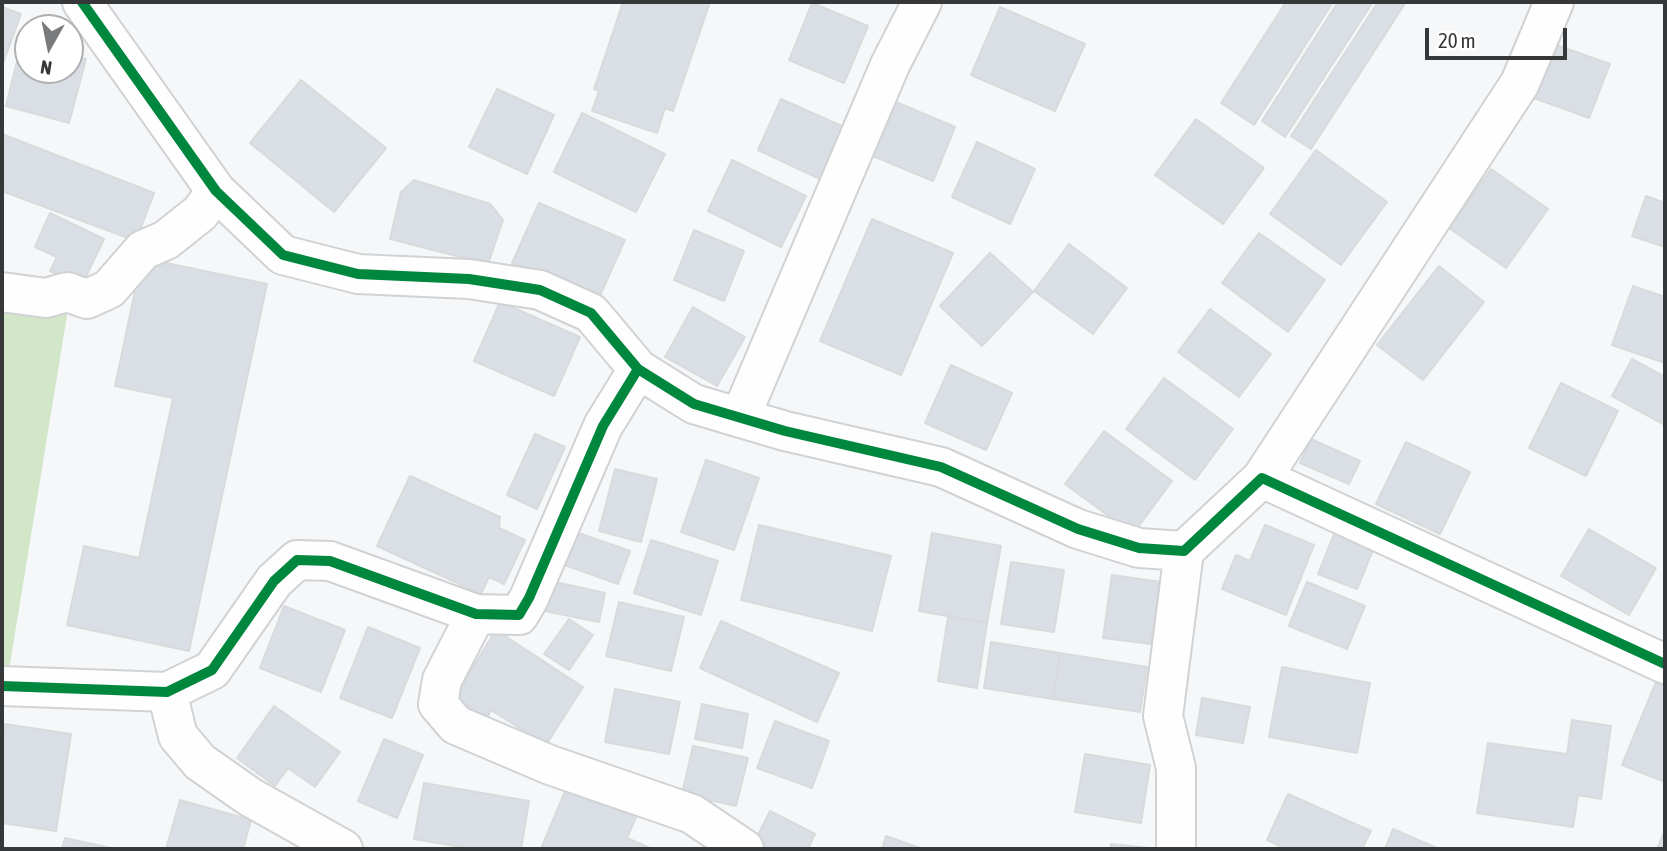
<!DOCTYPE html>
<html>
<head>
<meta charset="utf-8">
<style>
  body { margin:0 }
  #map { position:relative; width:1667px; height:851px; overflow:hidden; background:#f5f7f9; font-family:"Asap Condensed",sans-serif }
  canvas { display:block }
  .frame { position:absolute; inset:0; border:4px solid #363738; pointer-events:none }
  .north { position:absolute; left:14px; top:14px; width:70px; height:70px; box-sizing:border-box; background:#fff; border:2px solid #afafaf; border-radius:50%; rotate:189deg; font-size:19px; font-weight:700; line-height:28px; text-align:center; color:#363738 }
  .north::after { content:''; display:block; margin:auto; width:24px; height:32px; background:#797a7c; clip-path:polygon(50% 0,100% 100%,50% 72%,0 100%) }
  .scale { position:absolute; left:1425px; top:28px; width:142px; height:32px; box-sizing:border-box; border:4px solid #363738; border-top:0; padding-left:9px; font-size:21px; line-height:24px; white-space:nowrap; color:#363738; -webkit-text-stroke:5px #fff; paint-order:stroke }
</style>
</head>
<body>
<div id="map">
<canvas width="1667" height="851"></canvas>
<div class="frame"></div>
<div class="north">N</div>
<div class="scale">20 m</div>
</div>
<script>
const c = document.querySelector('canvas').getContext('2d');
c.lineJoin = 'round';
function fillPath(path, color) { c.fillStyle = color; c.fill(path, 'evenodd'); }
const toPath = rows => new Path2D(rows.map(r => 'M' + r).join(''));
function stroke(path, color, width, dash) { c.strokeStyle = color; c.lineWidth = width; c.lineCap = dash ? 'butt' : 'round'; c.setLineDash(dash || []); c.stroke(path); }
fillPath(toPath([
  [69,303,8,676,2,675,2,304]
]), '#d2e6c8');
const building = toPath([
  [623,2,710,2,673,111,665,108,657,133,592,111,599,91,594,89,623,2],
  [1286,2,1333,2,1254,125,1221,103,1286,2],
  [1338,2,1373,2,1285,137,1262,121,1338,2],
  [1378,2,1406,2,1311,149,1291,136,1378,2],
  [812,3,868,26,844,83,789,60,812,3],
  [2,7,21,14,2,66,2,7],
  [1000,7,1085,44,1055,111,971,75,1000,7],
  [22,41,28,43,28,70,70,70,70,54,86,59,69,123,6,106,22,41],
  [1551,43,1610,64,1589,118,1531,97,1551,43],
  [301,80,386,148,334,212,250,143,301,80],
  [497,89,554,115,527,174,469,147,497,89],
  [781,99,844,127,820,179,758,150,781,99],
  [896,102,955,127,933,181,873,156,896,102],
  [582,113,665,154,636,212,554,172,582,113],
  [1196,119,1264,168,1223,224,1155,175,1196,119],
  [2,134,154,193,136,241,2,191,2,134],
  [977,142,1035,169,1010,224,952,197,977,142],
  [1316,150,1387,202,1341,265,1270,214,1316,150],
  [732,160,806,196,781,247,708,211,732,160],
  [1491,169,1548,209,1506,268,1449,228,1491,169],
  [414,180,490,204,503,220,488,264,390,239,401,192,414,180],
  [1646,196,1665,203,1665,247,1632,236,1646,196],
  [539,203,625,240,598,300,512,263,539,203],
  [50,213,104,239,82,285,50,271,57,257,35,247,50,213],
  [872,219,953,253,901,375,820,341,872,219],
  [694,230,744,251,724,301,674,280,694,230],
  [1259,233,1325,280,1288,332,1222,283,1259,233],
  [1069,244,1127,288,1093,334,1034,291,1069,244],
  [990,253,1033,292,982,346,940,306,990,253],
  [142,258,267,284,189,651,67,625,84,546,139,558,173,398,115,386,142,258],
  [1439,266,1484,302,1423,380,1377,345,1439,266],
  [1633,286,1665,297,1665,363,1612,345,1633,286],
  [500,302,580,337,554,396,474,361,500,302],
  [693,307,745,337,717,386,665,357,693,307],
  [1210,309,1271,354,1239,397,1178,352,1210,309],
  [1632,359,1665,377,1665,425,1612,396,1632,359],
  [951,365,1012,393,986,450,925,423,951,365],
  [1164,378,1233,429,1195,480,1126,429,1164,378],
  [1561,383,1618,411,1586,476,1529,448,1561,383],
  [1104,431,1172,481,1133,534,1065,484,1104,431],
  [535,434,565,447,537,509,507,495,535,434],
  [1311,439,1360,461,1349,484,1300,463,1311,439],
  [1406,442,1470,472,1440,534,1376,504,1406,442],
  [706,460,759,478,734,550,681,532,706,460],
  [615,469,657,479,641,542,599,531,615,469],
  [410,476,500,517,499,528,525,540,504,584,489,577,481,594,377,546,410,476],
  [1338,524,1377,540,1357,589,1318,574,1338,524],
  [759,525,891,556,872,631,741,600,759,525],
  [1265,525,1314,545,1286,615,1222,589,1236,555,1250,561,1265,525],
  [1589,529,1656,568,1629,615,1561,576,1589,529],
  [573,531,630,551,618,584,562,564,573,531],
  [932,533,1001,546,987,623,919,611,932,533],
  [651,540,718,561,701,615,634,593,651,540],
  [1011,562,1064,570,1054,632,1001,624,1011,562],
  [1112,575,1161,582,1151,644,1103,638,1112,575],
  [546,580,605,593,599,622,540,610,546,580],
  [1307,582,1365,606,1347,649,1289,626,1307,582],
  [619,602,684,617,671,671,606,656,619,602],
  [284,606,345,630,321,692,260,668,284,606],
  [948,617,987,623,977,688,938,681,948,617],
  [569,619,593,635,569,670,544,654,569,619],
  [721,621,839,673,817,722,700,668,721,621],
  [368,627,420,648,392,718,340,698,368,627],
  [496,630,583,687,546,745,491,710,487,718,454,697,496,630],
  [991,642,1060,653,1053,699,984,688,991,642],
  [1060,653,1147,667,1140,712,1053,699,1060,653],
  [1282,667,1370,683,1357,753,1269,737,1282,667],
  [1656,682,1665,686,1665,782,1622,765,1656,682],
  [615,689,680,702,669,754,605,742,615,689],
  [1202,698,1250,707,1243,743,1196,735,1202,698],
  [702,704,748,714,742,748,695,739,702,704],
  [274,706,340,752,315,787,288,768,275,786,237,758,274,706],
  [1572,720,1611,726,1601,799,1578,795,1573,827,1477,813,1488,743,1567,754,1572,720],
  [775,721,829,741,812,788,757,768,775,721],
  [5,724,71,734,56,831,2,823,2,745,5,724],
  [384,739,423,755,397,818,358,801,384,739],
  [693,746,748,758,736,806,682,794,693,746],
  [1085,754,1150,765,1141,823,1075,812,1085,754],
  [424,783,529,801,521,849,473,849,414,839,424,783],
  [566,789,636,817,627,838,652,849,541,849,566,789],
  [1288,794,1371,831,1362,849,1287,849,1267,840,1288,794],
  [180,800,251,820,243,849,166,849,180,800],
  [770,811,815,834,808,849,751,849,770,811],
  [1393,829,1439,849,1385,849,1393,829],
  [1665,830,1665,849,1657,849,1665,830],
  [886,836,923,849,882,849,886,836],
  [65,838,116,849,62,849,65,838],
  [1111,844,1149,848,1149,849,1111,849,1111,844]
]);
fillPath(building, '#dadee5');
stroke(building, '#d9dadc', 2);
const minor = toPath([
  [82,2,216,191,283,255,358,274,469,279,540,290,591,313,638,369,694,404,785,431,941,467,1078,529,1139,548,1184,551,1262,478,1665,664],
  [2,292,46,298,67,292,87,299,109,289,143,250,166,240,200,213,216,191],
  [740,418,890,65,922,2],
  [1262,478,1520,83,1554,2],
  [476,614,442,680,438,704,456,725,550,765,692,814,744,849],
  [2,686,167,692,212,670,274,581,297,560,330,561,476,614,519,615,529,598,603,426,638,369],
  [167,692,178,736,200,762,250,797,343,849],
  [1176,849,1176,768,1163,716,1184,551]
]);
stroke(minor, '#d0d2d4', 42);
stroke(minor, '#fefefe', 38);
stroke(toPath([
  [82,2,216,191,283,255,358,274,469,279,540,290,591,313,638,369,694,404,785,431,941,467,1078,529,1139,548,1184,551,1262,478,1665,664],
  [2,686,167,692,212,670,274,581,297,560,330,561,476,614,519,615,529,598,603,426,638,369]
]), '#00873e', 10);
</script>
</body>
</html>
